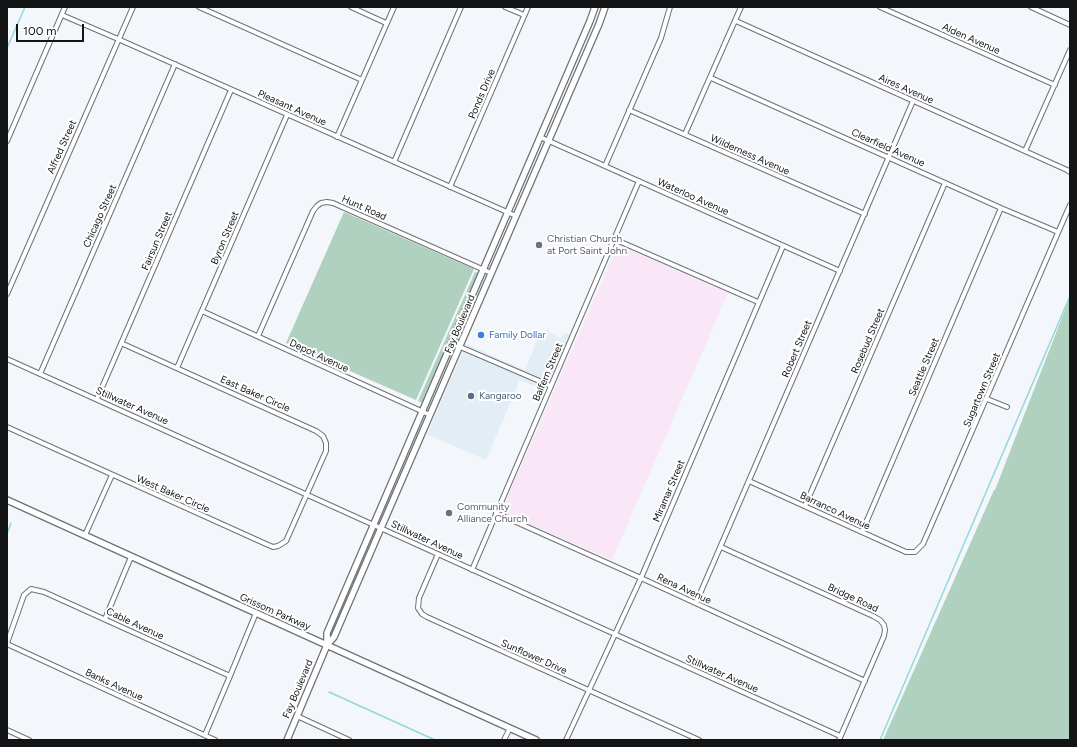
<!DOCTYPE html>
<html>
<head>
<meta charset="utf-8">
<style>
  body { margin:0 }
  #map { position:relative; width:1077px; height:747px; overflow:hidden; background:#f3f7fb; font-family:Figtree,sans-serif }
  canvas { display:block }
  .frame { position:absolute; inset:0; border:8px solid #121415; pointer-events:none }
  .scale { position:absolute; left:16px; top:24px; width:68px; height:18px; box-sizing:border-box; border:2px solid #121415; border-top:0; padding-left:5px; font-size:12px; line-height:14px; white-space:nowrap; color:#121415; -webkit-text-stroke:3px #fff; paint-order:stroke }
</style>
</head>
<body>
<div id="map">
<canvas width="1077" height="747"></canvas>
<div class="frame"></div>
<div class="scale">100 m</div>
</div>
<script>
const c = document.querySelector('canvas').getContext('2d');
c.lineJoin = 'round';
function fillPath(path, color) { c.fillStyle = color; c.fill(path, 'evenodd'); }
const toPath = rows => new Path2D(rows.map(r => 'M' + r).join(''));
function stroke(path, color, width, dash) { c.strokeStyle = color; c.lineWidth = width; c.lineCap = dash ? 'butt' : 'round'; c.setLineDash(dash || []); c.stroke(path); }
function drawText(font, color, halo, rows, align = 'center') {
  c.font = font + ' Figtree,sans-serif'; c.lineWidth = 4; c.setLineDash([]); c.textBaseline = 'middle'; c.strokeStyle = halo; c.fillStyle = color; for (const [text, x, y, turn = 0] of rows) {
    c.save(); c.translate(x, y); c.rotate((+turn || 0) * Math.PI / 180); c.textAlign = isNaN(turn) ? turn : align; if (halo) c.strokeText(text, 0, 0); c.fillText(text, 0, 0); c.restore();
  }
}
fillPath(toPath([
  [548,328,549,332,559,338,566,333,570,335,549,383,465,346,466,344,525,370,539,336],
  [463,351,547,387,546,391,520,380,486,460,427,434]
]), '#e3edf6');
fillPath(toPath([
  [618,245,728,293,612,560,501,512]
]), '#f9e6f6');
fillPath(toPath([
  [344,212,474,269,416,400,286,343],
  [475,272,479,273,422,403,418,401],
  [1070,297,1070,740,883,740,994,490,995,490]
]), '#b0d0c0');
stroke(toPath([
  [7,48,25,7],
  [7,534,11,523],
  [329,692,435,740],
  [880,740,1070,296]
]), '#94d7d8', 1.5);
const street = toPath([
  [199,7,362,80],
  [351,7,386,23],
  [505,7,524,15],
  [880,7,1055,85],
  [1031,7,1070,25],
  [62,15,118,39,516,216],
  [736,21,1067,170,1070,172],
  [711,78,1001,208,1058,232],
  [629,110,865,214],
  [685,134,741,7],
  [337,137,394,7],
  [540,137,840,271],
  [7,141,65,7],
  [1025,151,1070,50],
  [394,162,461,7],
  [605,166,661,38,670,7],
  [450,187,528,7],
  [614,239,758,302],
  [7,294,133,7],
  [202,311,430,415],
  [258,336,313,211,317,206,321,203,327,202,333,203,491,273],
  [451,343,551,386],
  [7,359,840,736],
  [177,368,287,115],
  [40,374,175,64],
  [97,399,231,90],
  [987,399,1007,407],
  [7,427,266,544,273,547,278,546,286,541,326,451,326,443,323,436,316,431,121,343],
  [749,481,906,552,915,552,923,544,1070,205],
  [805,506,945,183],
  [496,513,641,578,865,681],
  [862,532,1001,208],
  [85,535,112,475],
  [721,547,873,616,880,620,884,625,885,630,884,636,839,740],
  [438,554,419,598,418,608,422,614,427,617,699,740],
  [472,570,639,181],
  [696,603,913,101],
  [105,619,131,557],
  [7,643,24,595,31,589,44,592,230,676],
  [7,644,215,740],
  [297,716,349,740],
  [7,730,29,740],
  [205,735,230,676,256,613],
  [504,740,510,728],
  [566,740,641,578,783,246]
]);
const secondary = toPath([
  [7,500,536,740],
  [327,645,327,633,590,21,595,7],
  [287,740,327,645,334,637,381,528,516,216,599,24,605,7]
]);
stroke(street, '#6d7174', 6);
stroke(secondary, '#6d7174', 8);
stroke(street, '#fff', 4);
stroke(secondary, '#fff', 5.5);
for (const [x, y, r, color] of [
  [539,245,4,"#6b7280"],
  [481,335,4,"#3f7fe0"],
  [471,396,4,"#5c6f8a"],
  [449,513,4,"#6b7280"]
]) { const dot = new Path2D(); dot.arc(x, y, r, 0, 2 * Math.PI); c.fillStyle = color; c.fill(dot); stroke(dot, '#fff', 1.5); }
drawText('10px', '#121415', '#fff', [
  ["Alden Avenue",971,39,24],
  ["Aires Avenue",906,89,24],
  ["Ponds Drive",482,94,-67],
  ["Pleasant Avenue",292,108,24],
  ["Alfred Street",62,147,-66],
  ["Clearfield Avenue",888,148,24],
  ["Wilderness Avenue",750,155,24],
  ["Waterloo Avenue",693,197,24],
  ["Hunt Road",364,208,24],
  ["Chicago Street",100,216,-66],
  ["Byron Street",225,238,-67],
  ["Fairsun Street",157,241,-67],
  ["Fay Boulevard",460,324,-67],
  ["Rosebud Street",868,341,-67],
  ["Robert Street",797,349,-67],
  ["Depot Avenue",319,356,25],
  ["Seattle Street",924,367,-67],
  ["Balfern Street",548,372,-67],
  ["Sugartown Street",982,390,-67],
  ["East Baker Circle",255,394,24],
  ["Stillwater Avenue",132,406,24],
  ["Miramar Street",669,491,-67],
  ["West Baker Circle",173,494,24],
  ["Barranco Avenue",835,511,25],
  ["Stillwater Avenue",427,540,25],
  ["Rena Avenue",684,589,25],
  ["Bridge Road",853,598,25],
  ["Grissom Parkway",275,612,24],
  ["Cable Avenue",135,624,25],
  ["Sunflower Drive",534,657,24],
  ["Stillwater Avenue",722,674,24],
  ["Banks Avenue",114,685,25],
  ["Fay Boulevard",298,689,-67]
]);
drawText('10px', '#5b616d', '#fff', [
  ["Christian Church",547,239],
  ["at Port Saint John",547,251],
  ["Community",457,507],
  ["Alliance Church",457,519]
], 'left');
drawText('10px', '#366cbe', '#fff', [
  ["Family Dollar",489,335]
], 'left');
drawText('10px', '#4e5e75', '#fff', [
  ["Kangaroo",479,396]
], 'left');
</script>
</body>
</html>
